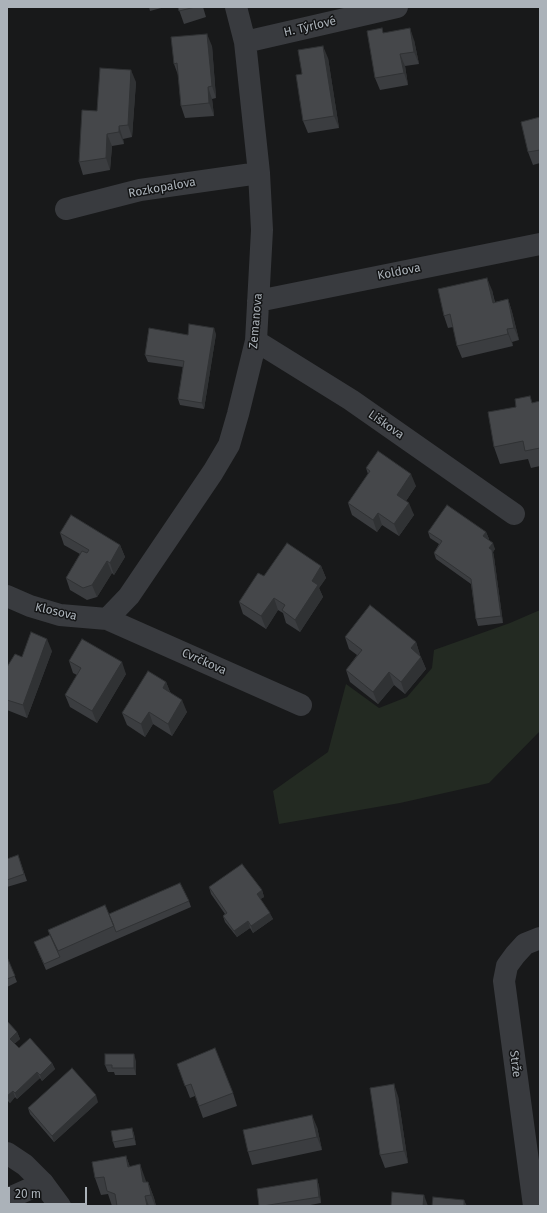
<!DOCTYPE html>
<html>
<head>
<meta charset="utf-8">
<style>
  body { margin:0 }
  #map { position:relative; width:547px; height:1213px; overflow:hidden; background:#18191a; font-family:"Fira Sans",sans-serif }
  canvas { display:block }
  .frame { position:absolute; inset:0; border:8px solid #abb2b9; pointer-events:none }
  .scale { position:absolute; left:8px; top:1187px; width:79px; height:18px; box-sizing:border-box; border:2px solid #abb2b9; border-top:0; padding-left:5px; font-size:12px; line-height:14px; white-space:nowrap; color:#abb2b9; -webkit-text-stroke:3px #131415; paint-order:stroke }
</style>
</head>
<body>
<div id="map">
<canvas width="547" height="1213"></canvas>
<div class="frame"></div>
<div class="scale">20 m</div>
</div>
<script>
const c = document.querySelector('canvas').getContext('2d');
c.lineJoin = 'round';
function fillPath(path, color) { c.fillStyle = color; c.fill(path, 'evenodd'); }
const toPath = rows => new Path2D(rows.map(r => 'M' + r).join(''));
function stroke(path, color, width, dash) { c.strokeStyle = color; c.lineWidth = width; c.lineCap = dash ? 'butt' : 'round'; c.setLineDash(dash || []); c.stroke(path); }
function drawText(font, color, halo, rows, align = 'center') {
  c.font = font + ' "Fira Sans",sans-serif'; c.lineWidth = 3; c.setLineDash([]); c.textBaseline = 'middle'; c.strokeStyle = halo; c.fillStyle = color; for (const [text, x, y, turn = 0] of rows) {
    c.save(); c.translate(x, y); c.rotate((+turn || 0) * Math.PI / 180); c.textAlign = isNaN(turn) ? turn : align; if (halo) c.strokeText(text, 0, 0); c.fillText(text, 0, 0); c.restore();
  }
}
fillPath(toPath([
  [540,610,540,731,489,783,400,803,279,824,273,791,328,752,346,684,379,708,407,697,432,668,434,650,510,623]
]), '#232a22');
stroke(toPath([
  [245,42,397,7],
  [66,209,140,190,259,173],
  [258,301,540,244],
  [256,341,351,400,514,514],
  [7,596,30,606,60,615,107,619,301,705],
  [107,619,129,596,213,472,229,445,238,414,256,341,262,230,259,173,245,42,236,7],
  [7,1199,43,1183],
  [534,1206,504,981,507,966,515,955,525,944,540,938]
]), '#393b3f', 22);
stroke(toPath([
  [7,1153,25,1165,43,1183,60,1206]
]), '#393b3f', 22);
fillPath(toPath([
  [149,7,165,7,150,11],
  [178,7,203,7,206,17,184,24],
  [382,28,383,33,414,40,419,64,405,66,408,85,380,90,375,78],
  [212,46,216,98,212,99,214,116,185,118,181,106,178,75,174,64],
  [328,58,339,128,308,133,303,121,302,74],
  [136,82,132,137,123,139,124,144,112,146,110,170,83,175,79,162,97,111],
  [540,117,540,163,533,165,528,152],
  [492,290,495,302,508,299,512,312,519,340,512,342,513,346,462,358,457,346,453,327,448,328,444,316],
  [216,334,204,409,180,405,178,399,183,367,148,362,145,355],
  [540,401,540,466,531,468,528,459,500,464,494,447,516,407],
  [366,468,416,486,406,501,414,515,399,536,382,525,377,532,352,515,348,503,368,474],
  [428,532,486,532,489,539,488,539,495,549,493,552,494,557,503,623,478,626,476,619,471,584,436,559,434,553,439,544,430,538],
  [60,533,120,545,125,557,114,575,112,573,97,597,87,600,70,590,66,578,80,554,64,545],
  [321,566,326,578,319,588,323,597,300,632,286,623,283,613,278,610,266,629,243,614,239,602,264,576],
  [345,637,416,642,420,655,426,669,405,694,394,685,378,704,350,682,346,670,357,655,349,649],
  [52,651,27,718,7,710,7,667,22,657],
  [69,661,126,674,97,723,70,707,65,695,77,675,73,673],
  [166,682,170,692,187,712,172,736,153,724,145,737,127,725,122,713],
  [18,855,27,881,7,887,7,859],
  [209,887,262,890,264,897,260,899,273,919,253,933,250,928,237,937,225,922,223,916,225,914,211,894],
  [189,901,191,907,46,970,34,942,50,936,48,930,109,914],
  [7,957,17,982,7,987],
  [7,1022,17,1032,20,1039,14,1044,19,1048,52,1063,55,1069,42,1081,40,1078,17,1099,15,1097,10,1103,7,1100],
  [136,1061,136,1075,115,1075,114,1072,108,1072,105,1065],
  [177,1064,233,1093,237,1106,203,1118,195,1096,190,1098],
  [398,1096,408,1163,385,1168,380,1155],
  [98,1102,54,1142,30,1114,28,1108],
  [317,1127,322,1150,252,1165,248,1152],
  [132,1128,134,1134,136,1145,115,1148,113,1142],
  [126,1156,130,1167,146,1182,148,1182,154,1198,156,1206,112,1206,108,1194,101,1195,95,1178],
  [317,1179,319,1186,321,1203,305,1206,259,1206]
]), '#3b3d40');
fillPath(toPath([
  [410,28,414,40,419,64,414,52],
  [207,34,212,46,216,98,212,86],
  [323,46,328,58,339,128,334,116],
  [400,54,405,66,408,85,404,73],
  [131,70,136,82,132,137,128,125],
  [208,87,212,99,214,116,209,103],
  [119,126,123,139,124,144,119,132],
  [107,134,112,146,110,170,106,158],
  [487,278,492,290,497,315,493,303],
  [508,299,512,312,519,340,514,328],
  [214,328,216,334,204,409,202,403],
  [507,329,512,342,513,346,508,334],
  [411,474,416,486,402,507,397,495],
  [409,503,414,515,399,536,394,524],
  [378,513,382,525,377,532,373,520],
  [486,532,489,539,486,542,483,536],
  [493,543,495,549,493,552,494,557,503,623,501,616,489,548],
  [120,545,125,557,114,575,110,563],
  [107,561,112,573,97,597,92,585],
  [321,566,326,578,319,588,323,597,300,632,295,620,312,581],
  [274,598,278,610,266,629,261,616],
  [47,639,52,651,27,718,23,705],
  [416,642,420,655,416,660,411,648],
  [421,657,426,669,405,694,401,682],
  [122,662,126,674,97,723,92,711],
  [389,672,394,685,378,704,373,692],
  [166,682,171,694,163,688],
  [182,700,187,712,172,736,168,724],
  [149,712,153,724,145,737,141,724],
  [262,890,264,897,259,900,257,894],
  [270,913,273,919,253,933,251,926],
  [248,921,250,928,237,937,234,931],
  [17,1032,20,1039,13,1045,10,1039],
  [134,1054,136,1061,136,1075,134,1068],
  [52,1063,55,1069,42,1081,40,1075],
  [37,1072,40,1078,17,1099,15,1093],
  [394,1084,398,1096,408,1163,404,1151],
  [13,1091,15,1097,10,1103,7,1096],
  [96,1095,98,1102,54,1142,52,1136],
  [312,1115,317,1127,322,1150,317,1137],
  [132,1128,134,1134,136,1145,134,1138],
  [126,1156,132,1173,128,1167],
  [140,1164,146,1181,149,1195,143,1182],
  [317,1179,319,1186,321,1203,319,1197],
  [148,1182,154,1198,156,1206,155,1206,151,1195],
  [424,1195,428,1206,423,1206],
  [145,1196,149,1206,147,1206],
  [464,1200,467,1206,464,1206]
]), '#303234');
const building = toPath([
  [178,7,195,7,179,11,178,7],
  [382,28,383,33,410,28,414,52,400,54,404,73,375,78,367,31,382,28],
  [207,34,212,86,208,87,209,103,181,106,177,63,174,64,171,37,207,34],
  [323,46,334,116,303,121,296,75,302,74,298,50,323,46],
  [100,68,131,70,128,125,119,126,119,132,107,134,106,158,79,162,82,110,97,111,100,68],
  [540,117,540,150,528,152,521,122,540,117],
  [487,278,493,303,508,299,514,328,507,329,508,334,457,346,450,314,444,316,438,289,487,278],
  [189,324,214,328,202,403,178,399,184,361,145,355,149,328,188,335,189,324],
  [530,396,532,403,540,401,540,448,525,451,523,441,494,447,488,412,516,407,515,399,530,396],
  [378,451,411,474,397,495,409,503,394,524,378,513,373,520,348,503,370,471,366,468,378,451],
  [447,505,486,532,483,536,493,543,489,548,492,550,501,616,476,619,471,579,434,553,442,541,428,532,447,505],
  [71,515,120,545,110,563,107,561,92,585,83,588,66,578,82,551,87,553,89,550,60,533,71,515],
  [287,543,321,566,312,581,318,585,295,620,282,610,285,605,274,598,261,616,239,602,258,573,264,576,287,543],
  [370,605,416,642,411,648,421,657,401,682,389,672,373,692,346,670,362,650,345,637,370,605],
  [31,632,47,639,23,705,7,700,7,667,15,654,22,657,31,632],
  [82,639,122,662,92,711,65,695,81,668,69,661,82,639],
  [148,671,166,682,163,688,182,700,168,724,149,712,141,724,122,713,148,671],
  [18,855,24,874,7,880,7,859,18,855],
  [242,864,262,890,257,894,270,913,251,926,248,921,234,931,223,916,227,913,209,887,242,864],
  [180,883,189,901,116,932,109,914,180,883],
  [105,905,114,926,58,951,48,930,105,905],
  [50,935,60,957,44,964,34,942,50,935],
  [7,957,15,976,7,979,7,957],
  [7,1022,8,1022,17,1032,10,1039,19,1048,30,1038,52,1063,40,1075,37,1072,15,1093,13,1091,7,1096,7,1022],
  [215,1048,233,1093,199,1106,191,1084,185,1086,177,1064,215,1048],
  [105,1054,134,1054,134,1068,112,1068,112,1065,105,1065,105,1054],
  [72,1068,96,1095,52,1136,28,1108,72,1068],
  [394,1084,404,1151,380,1155,370,1088,394,1084],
  [312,1115,317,1137,248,1152,243,1130,312,1115],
  [132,1128,134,1138,113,1142,111,1131,132,1128],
  [126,1156,128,1167,140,1164,143,1182,148,1182,151,1195,145,1196,147,1206,117,1206,115,1194,107,1191,104,1177,95,1178,92,1162,126,1156],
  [317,1179,319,1197,263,1206,259,1206,257,1189,317,1179],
  [392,1192,424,1195,423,1206,391,1206,392,1192],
  [433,1197,464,1200,464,1206,432,1206,433,1197]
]);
fillPath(building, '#45474a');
stroke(building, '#303234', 1);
drawText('12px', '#abb2b9', '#131415', [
  ["H. Týrlové",310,27,-13],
  ["Rozkopalova",162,188,-10],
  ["Koldova",399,272,-11],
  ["Zemanova",256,321,-85],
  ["Liškova",386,425,35],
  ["Klosova",56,612,13],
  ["Cvrčkova",204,662,24],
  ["Strže",515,1064,83]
]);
</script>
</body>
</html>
